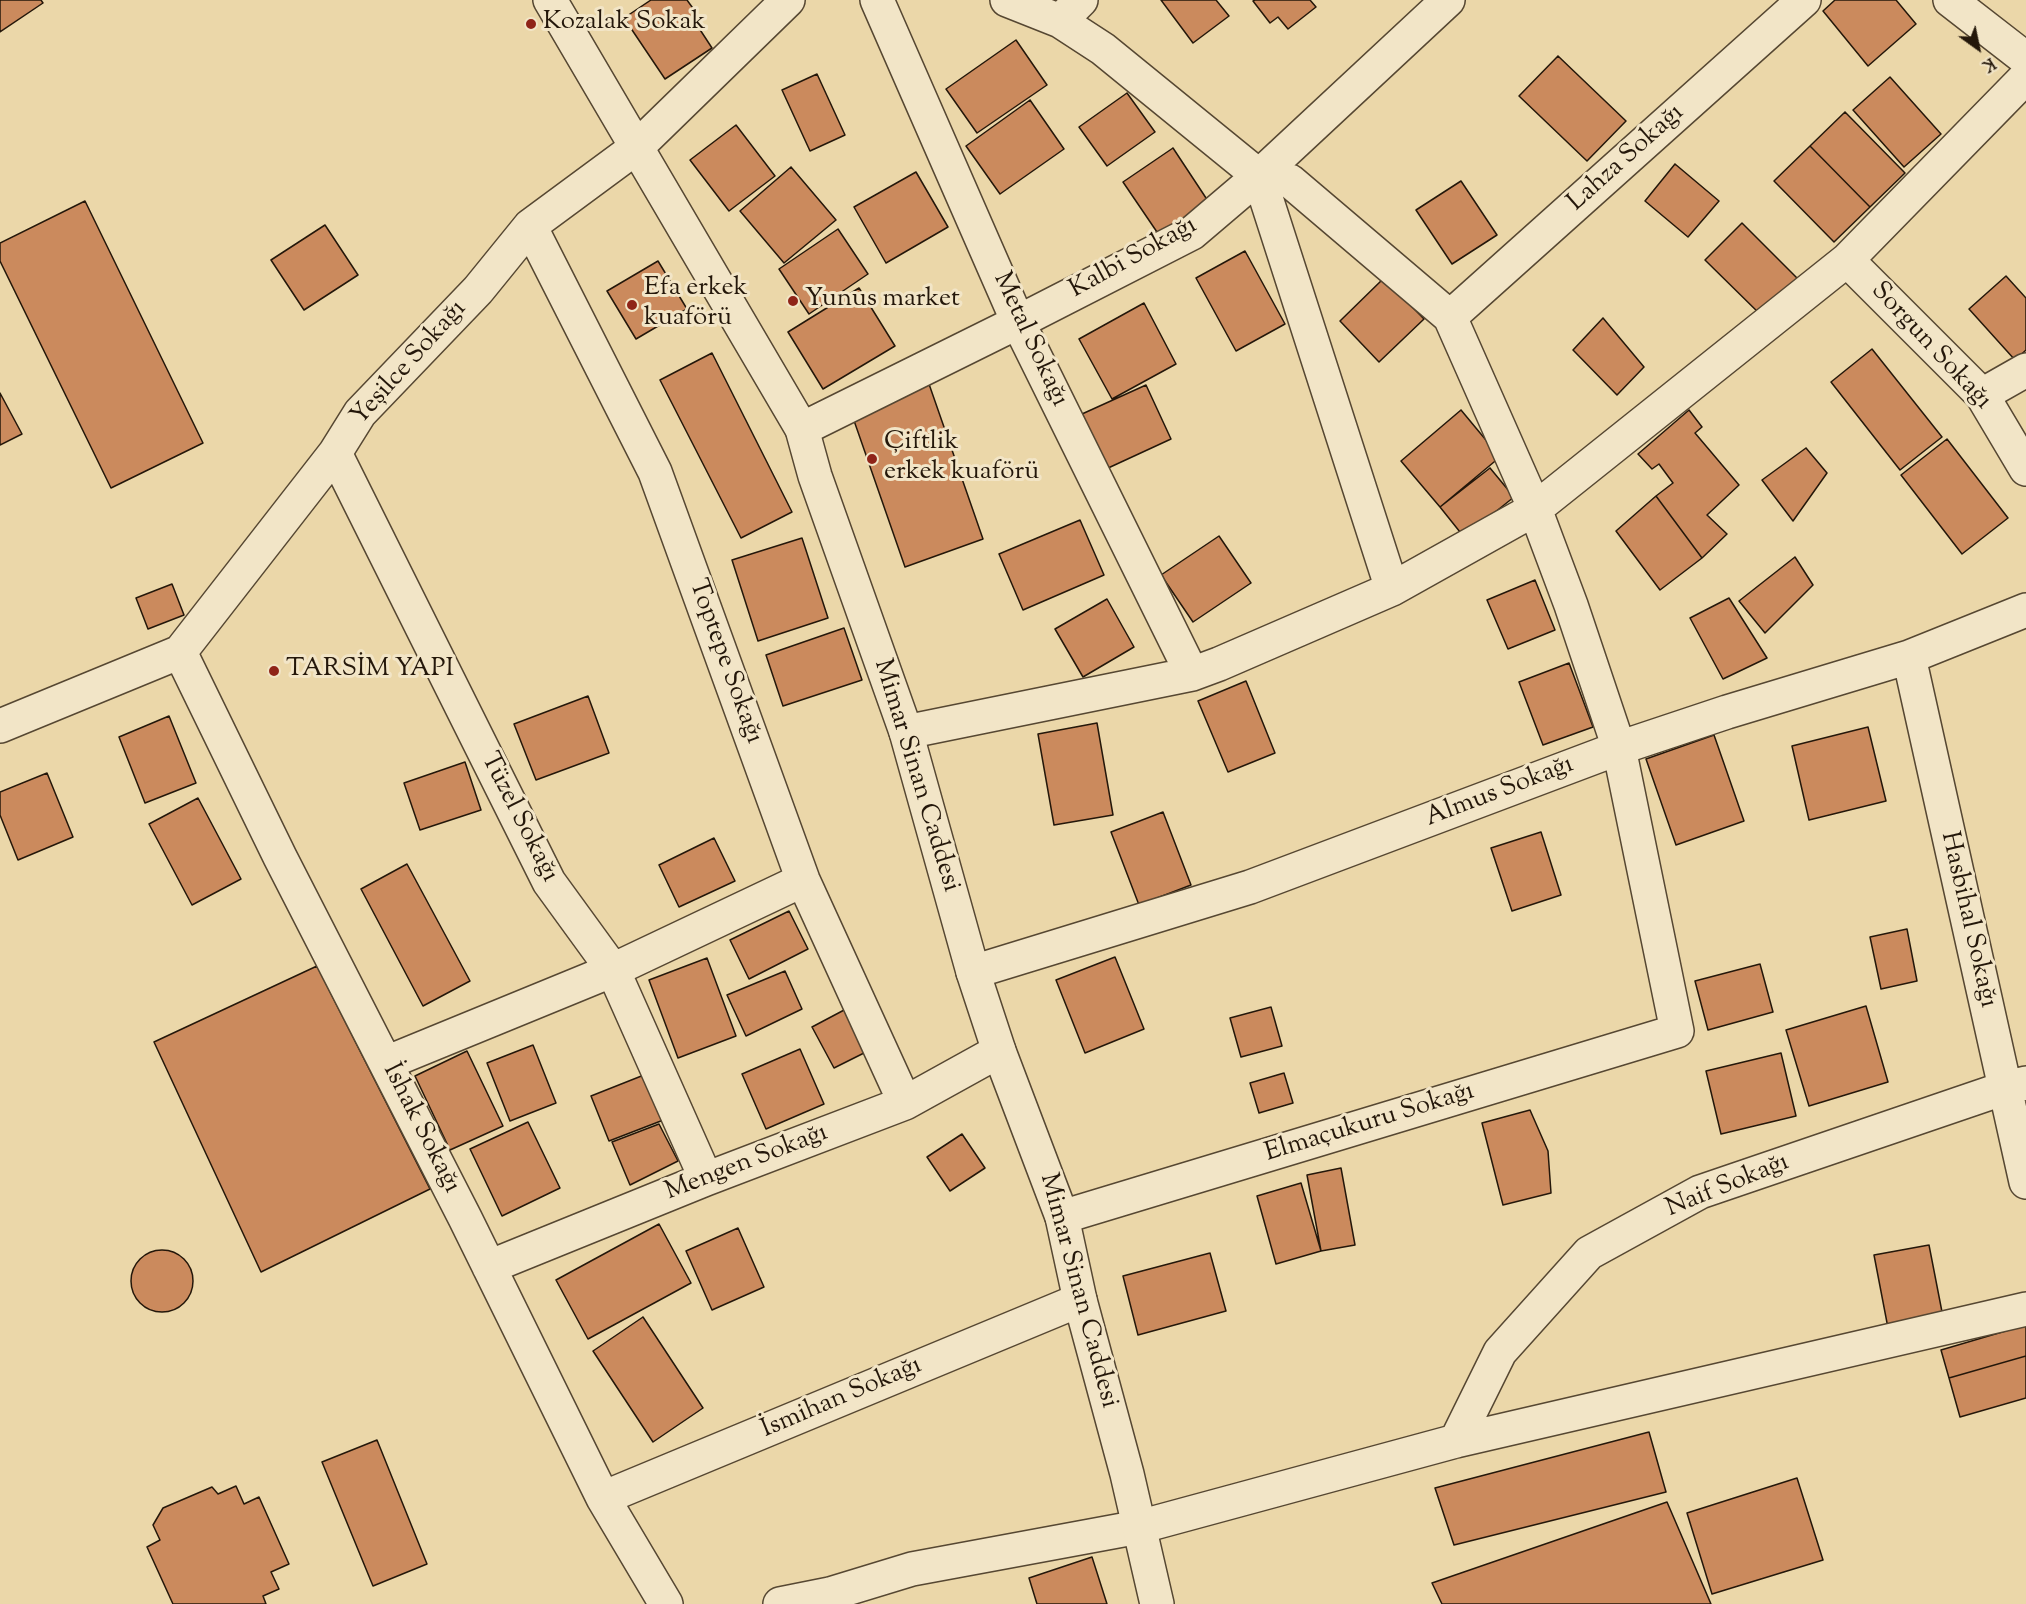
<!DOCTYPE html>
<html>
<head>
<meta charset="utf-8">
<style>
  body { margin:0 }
  #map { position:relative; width:2026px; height:1604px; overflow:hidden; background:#ebd7a9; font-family:"Sorts Mill Goudy",serif }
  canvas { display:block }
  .north { position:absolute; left:1948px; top:18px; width:60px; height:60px; -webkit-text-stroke:4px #f2e5c7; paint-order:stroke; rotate:147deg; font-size:16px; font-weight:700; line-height:24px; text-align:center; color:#24170a }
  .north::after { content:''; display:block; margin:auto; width:21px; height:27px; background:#24170a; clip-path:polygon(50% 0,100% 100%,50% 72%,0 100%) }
</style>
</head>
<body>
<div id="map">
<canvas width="2026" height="1604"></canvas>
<div class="north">K</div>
</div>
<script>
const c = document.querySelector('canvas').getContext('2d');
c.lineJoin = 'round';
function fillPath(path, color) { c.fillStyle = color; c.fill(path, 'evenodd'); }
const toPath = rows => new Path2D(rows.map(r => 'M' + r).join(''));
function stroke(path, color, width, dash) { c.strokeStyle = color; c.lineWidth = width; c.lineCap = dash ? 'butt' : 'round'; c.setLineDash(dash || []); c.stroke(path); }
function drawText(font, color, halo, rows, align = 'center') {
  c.font = font + ' "Sorts Mill Goudy",serif'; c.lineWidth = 6; c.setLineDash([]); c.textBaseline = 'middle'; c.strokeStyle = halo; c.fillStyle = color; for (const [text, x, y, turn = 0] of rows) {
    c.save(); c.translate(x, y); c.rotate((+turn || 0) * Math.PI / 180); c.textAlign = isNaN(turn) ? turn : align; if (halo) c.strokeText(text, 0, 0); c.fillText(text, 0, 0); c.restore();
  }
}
const building = toPath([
  [0,0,41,0,43,3,0,32,0,0],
  [651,0,687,0,700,18,695,22,712,48,665,79,624,18,651,0],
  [1161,0,1216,0,1229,16,1193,43,1161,0],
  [1255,0,1310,0,1316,7,1288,29,1278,17,1270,23,1253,1,1255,0],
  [1835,0,1896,0,1916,24,1868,66,1823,11,1835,0],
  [1016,40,1047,85,977,133,946,89,1016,40],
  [1558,56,1626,121,1587,161,1519,96,1558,56],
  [817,74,845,135,810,151,782,90,817,74],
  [1890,77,1941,134,1904,167,1853,110,1890,77],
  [1127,93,1155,132,1107,166,1079,127,1127,93],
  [1030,100,1064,149,1000,194,966,146,1030,100],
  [1845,112,1905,173,1870,207,1810,146,1845,112],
  [736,125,775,176,729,211,690,160,736,125],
  [1810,146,1870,207,1834,242,1774,181,1810,146],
  [1173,148,1208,201,1159,235,1123,182,1173,148],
  [1675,164,1719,201,1688,237,1645,201,1675,164],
  [791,167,836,220,784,263,740,211,791,167],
  [916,172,948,227,886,263,854,207,916,172],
  [1461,181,1497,235,1452,264,1416,210,1461,181],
  [85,201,203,443,111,488,0,261,0,243,85,201],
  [1742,223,1802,283,1766,320,1705,260,1742,223],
  [325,225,358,275,304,310,271,260,325,225],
  [838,229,868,274,809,314,779,269,838,229],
  [1245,251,1285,324,1236,351,1196,278,1245,251],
  [658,261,687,309,636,339,607,291,658,261],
  [2006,276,2026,298,2026,350,2015,360,1969,309,2006,276],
  [1384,278,1424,319,1379,362,1340,321,1384,278],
  [859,288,895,346,823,389,788,332,859,288],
  [1144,303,1176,364,1112,399,1079,339,1144,303],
  [1603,318,1644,367,1617,395,1573,350,1603,318],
  [1872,349,1942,437,1900,470,1831,382,1872,349],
  [712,353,792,512,741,538,660,380,712,353],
  [929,384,983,539,905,567,851,412,929,384],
  [1146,385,1171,439,1106,469,1082,414,1146,385],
  [0,393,22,434,0,445,0,393],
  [1461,410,1500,457,1440,507,1401,461,1461,410],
  [1689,410,1702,427,1695,433,1739,485,1707,515,1727,534,1702,558,1656,496,1673,483,1659,464,1652,469,1638,454,1689,410],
  [1947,439,2008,518,1962,554,1901,475,1947,439],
  [1806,448,1827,473,1793,521,1762,480,1806,448],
  [1490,468,1514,497,1464,537,1440,507,1490,468],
  [1656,496,1702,558,1660,590,1616,531,1656,496],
  [1080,520,1104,575,1023,610,999,554,1080,520],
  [1219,536,1251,583,1193,622,1161,575,1219,536],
  [802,538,828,618,758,641,732,560,802,538],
  [1795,557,1813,585,1765,633,1739,601,1795,557],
  [1535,580,1555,630,1508,649,1487,600,1535,580],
  [172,584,184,615,148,629,136,598,172,584],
  [1729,598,1767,658,1723,679,1690,618,1729,598],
  [1107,599,1134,647,1083,677,1055,629,1107,599],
  [844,628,862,680,783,706,766,655,844,628],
  [1569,663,1593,727,1543,745,1519,682,1569,663],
  [1246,681,1275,753,1228,772,1198,701,1246,681],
  [588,696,609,753,536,780,514,724,588,696],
  [169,716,196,783,145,803,119,737,169,716],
  [1097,723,1113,815,1054,825,1038,734,1097,723],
  [1868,727,1886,801,1809,820,1792,746,1868,727],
  [1714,735,1744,821,1676,845,1646,759,1714,735],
  [465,762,481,810,420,830,404,783,465,762],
  [47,773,73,837,18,860,0,815,0,792,47,773],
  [198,798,241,879,192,905,149,824,198,798],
  [1163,812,1191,885,1139,905,1111,832,1163,812],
  [1541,832,1561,895,1512,911,1491,848,1541,832],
  [714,838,735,881,679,907,659,865,714,838],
  [407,864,470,981,423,1006,361,889,407,864],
  [789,911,808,949,749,979,730,940,789,911],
  [1907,929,1917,981,1881,989,1870,937,1907,929],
  [1115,957,1144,1029,1085,1053,1056,980,1115,957],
  [707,958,736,1036,678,1058,649,980,707,958],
  [1760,964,1773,1012,1708,1030,1695,981,1760,964],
  [317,966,430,1189,261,1272,154,1042,317,966],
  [785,971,802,1009,746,1036,727,995,785,971],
  [1866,1006,1888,1082,1809,1106,1786,1030,1866,1006],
  [1271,1007,1282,1046,1241,1057,1230,1018,1271,1007],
  [846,1009,868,1051,834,1068,812,1027,846,1009],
  [533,1045,556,1103,510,1121,487,1063,533,1045],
  [800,1049,824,1104,766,1129,742,1074,800,1049],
  [467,1051,503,1126,450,1150,415,1076,467,1051],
  [1781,1053,1796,1116,1721,1134,1706,1071,1781,1053],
  [649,1073,666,1119,609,1141,591,1096,649,1073],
  [1284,1073,1293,1103,1259,1113,1250,1083,1284,1073],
  [1530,1110,1548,1151,1551,1193,1503,1205,1482,1123,1530,1110],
  [528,1122,560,1188,502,1216,470,1149,528,1122],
  [659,1124,678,1161,630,1185,612,1142,659,1124],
  [962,1134,985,1168,950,1191,927,1157,962,1134],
  [1341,1168,1355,1245,1321,1251,1307,1175,1341,1168],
  [1301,1183,1321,1251,1276,1264,1257,1196,1301,1183],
  [659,1224,691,1283,588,1339,556,1280,659,1224],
  [738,1228,764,1287,712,1310,686,1251,738,1228],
  [1929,1245,1943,1317,1888,1328,1874,1255,1929,1245],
  '131 1281a31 31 0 1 1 62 0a31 31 0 1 1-62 0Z',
  [1210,1253,1226,1311,1138,1335,1123,1276,1210,1253],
  [643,1317,703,1408,653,1442,593,1351,643,1317],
  [2026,1325,2026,1356,1949,1378,1941,1350,2026,1325],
  [2026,1356,2026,1398,1960,1417,1949,1378,2026,1356],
  [1649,1432,1666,1492,1454,1545,1435,1488,1649,1432],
  [377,1440,427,1564,373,1586,322,1462,377,1440],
  [1797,1478,1823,1560,1712,1594,1687,1513,1797,1478],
  [236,1486,244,1504,259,1497,289,1564,271,1572,279,1589,263,1596,266,1604,173,1604,147,1547,160,1540,153,1525,163,1508,212,1487,218,1494,236,1486],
  [1667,1502,1711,1604,1442,1604,1432,1583,1667,1502],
  [1092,1557,1107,1604,1037,1604,1029,1578,1092,1557]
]);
fillPath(building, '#cb8a5d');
stroke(building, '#24170a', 1.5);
const minor = toPath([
  [877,0,1018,322,1192,674],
  [1007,0,1060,21,1103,49,1259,176,1290,181,1450,317,1535,509,1571,605,1619,748,1677,1031,1062,1217],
  [1950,0,2026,59],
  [1060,21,1081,0],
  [1259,176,1392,589],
  [530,226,655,472,803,880,905,1103],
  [1847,260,1982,395,2026,469],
  [1450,317,1804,0],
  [1982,395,2026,370],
  [802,429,1018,322,1192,233,1259,176,1448,0],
  [335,453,549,882,613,970,706,1179],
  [180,652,280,857,465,1218,603,1498,666,1604],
  [1909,657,2026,1182],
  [0,726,180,652,335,453,360,413,478,290,530,226,637,147,788,0],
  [906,732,1192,674,1219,664,1392,589,1535,509,1847,260,2026,77],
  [973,972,1250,887,1619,748,1727,712,1909,657,2026,610],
  [386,1063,613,970,803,880],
  [489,1267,706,1179,905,1103,999,1051],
  [1456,1441,1500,1352,1589,1253,1700,1192,2005,1088,2026,1083],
  [603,1498,1080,1300],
  [780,1604,830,1594,912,1569,1139,1527,1456,1441,2026,1309]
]);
const tertiary = toPath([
  [550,0,802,429,815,476,906,732,973,972,999,1051,1062,1217,1080,1300,1127,1474,1157,1604]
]);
stroke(minor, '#564732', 36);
stroke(tertiary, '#564732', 36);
stroke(minor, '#f2e5c7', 33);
stroke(tertiary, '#f2e5c7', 33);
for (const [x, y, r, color] of [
  [531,24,6,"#8f2418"],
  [793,301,6,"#8f2418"],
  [632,305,6,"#8f2418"],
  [872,459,6,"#8f2418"],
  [274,671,6,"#8f2418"]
]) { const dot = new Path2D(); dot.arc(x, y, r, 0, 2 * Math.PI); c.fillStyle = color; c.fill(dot); stroke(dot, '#f2e5c7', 2); }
drawText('26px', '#24170a', '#f2e5c7', [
  ["Kozalak Sokak",543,24],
  ["Efa erkek",644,290],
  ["kuaförü",644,320],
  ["Yunus market",805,301],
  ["Çiftlik",884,444],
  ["erkek kuaförü",884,474],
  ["TARSİM YAPI",286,671]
], 'left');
drawText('26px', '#24170a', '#f2e5c7', [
  ["Lahza Sokağı",1627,159,-42],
  ["Kalbi Sokağı",1134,259,-29],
  ["Metal Sokağı",1029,340,65],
  ["Sorgun Sokağı",1930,347,47],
  ["Yeşilce Sokağı",410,364,-48],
  ["Toptepe Sokağı",724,662,70],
  ["Mimar Sinan Caddesi",915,776,73],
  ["Almus Sokağı",1500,793,-21],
  ["Tüzel Sokağı",518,818,63],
  ["Hasbihal Sokağı",1967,920,77],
  ["Elmaçukuru Sokağı",1370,1124,-17],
  ["İshak Sokağı",420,1129,63],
  ["Mengen Sokağı",747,1164,-21],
  ["Naif Sokağı",1728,1187,-22],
  ["Mimar Sinan Caddesi",1077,1291,75],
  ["İsmihan Sokağı",842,1399,-23]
]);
</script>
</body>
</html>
